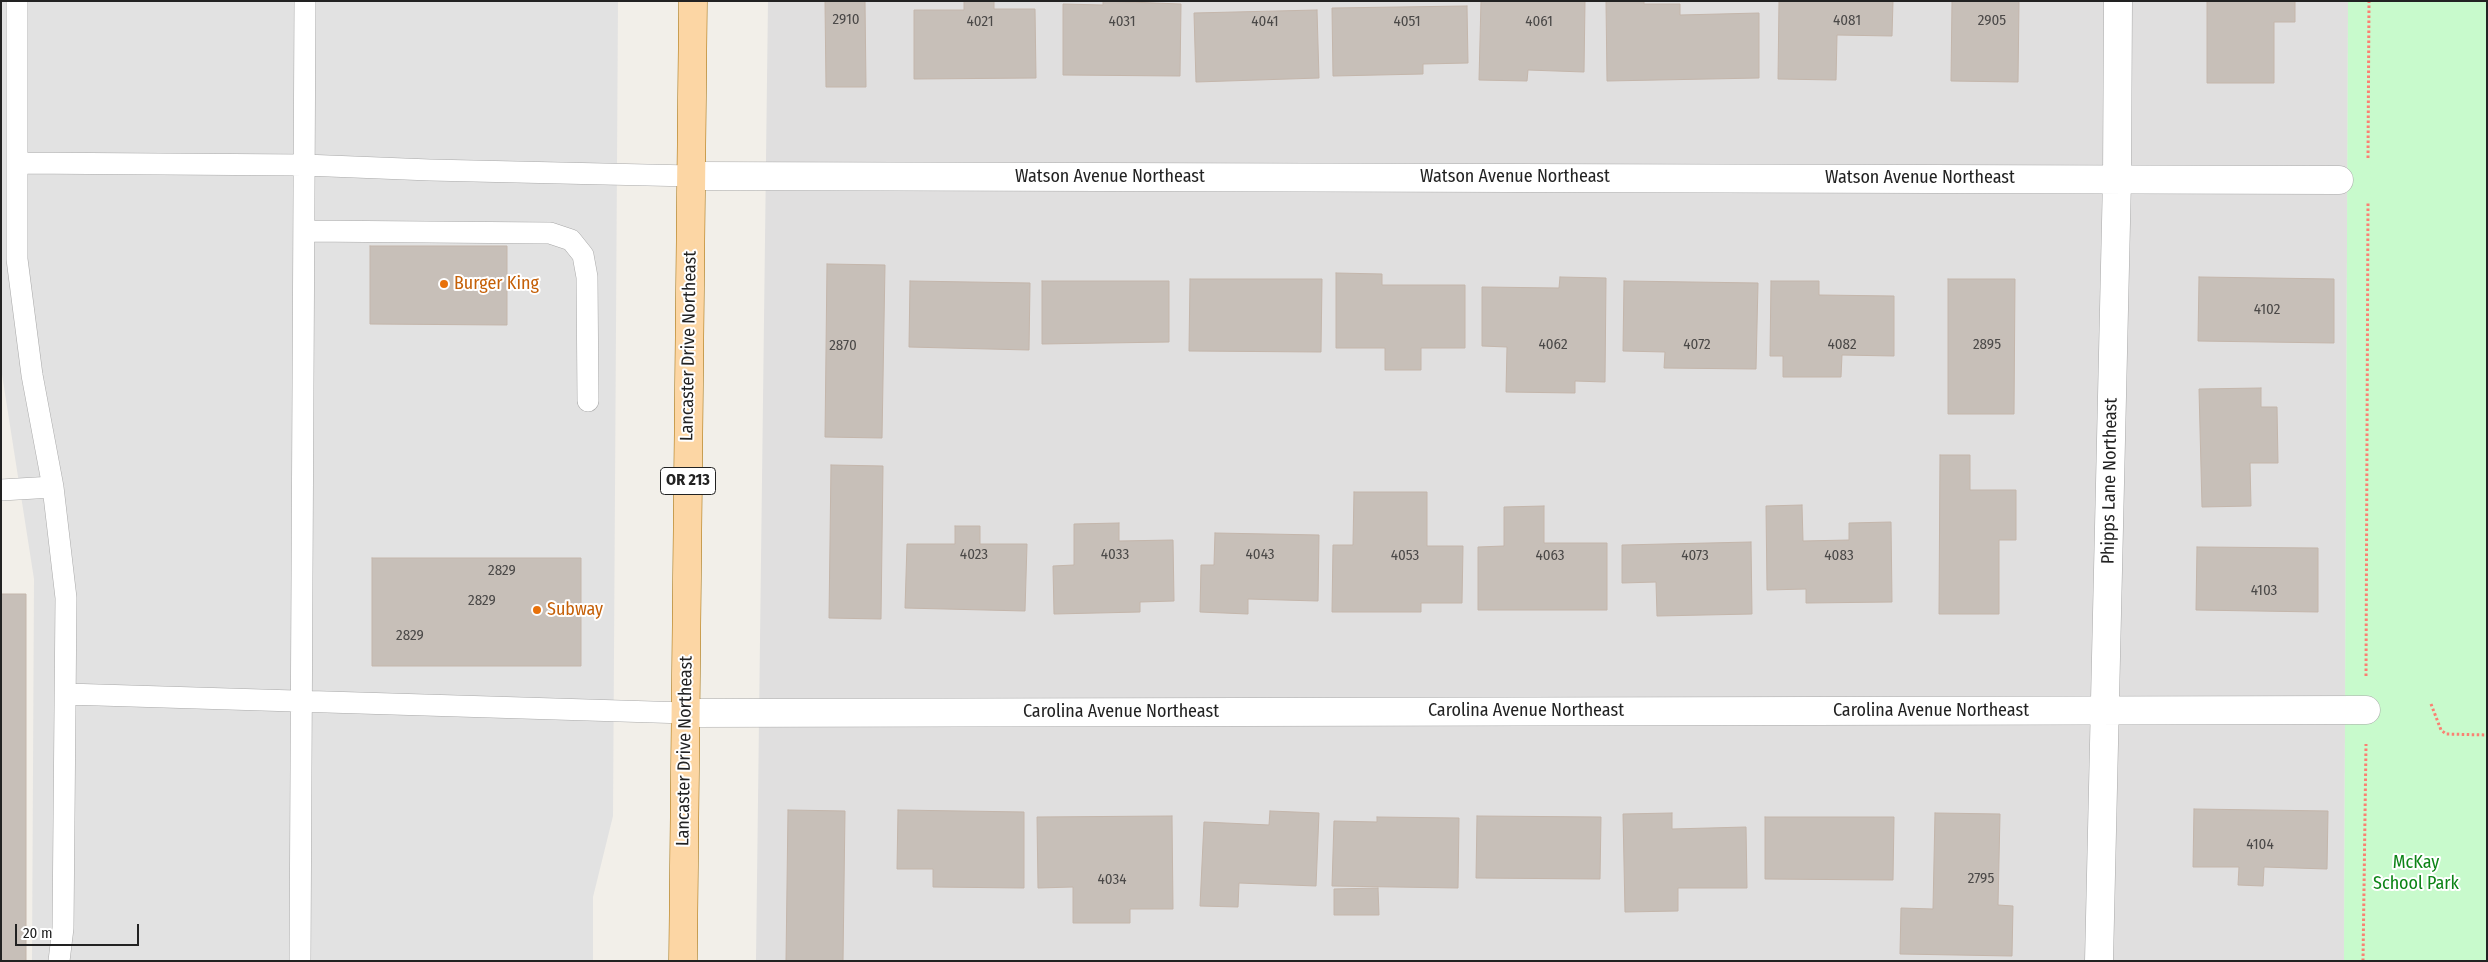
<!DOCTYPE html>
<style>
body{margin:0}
#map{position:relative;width:2488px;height:962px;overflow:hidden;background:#f2efe9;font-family:"Fira Sans Condensed",sans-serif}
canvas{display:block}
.frame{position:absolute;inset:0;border:2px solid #222;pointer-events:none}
.scale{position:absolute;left:15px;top:924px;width:124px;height:22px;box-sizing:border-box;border:2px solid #222;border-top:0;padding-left:6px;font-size:15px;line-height:18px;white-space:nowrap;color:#222;-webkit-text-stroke:4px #fff;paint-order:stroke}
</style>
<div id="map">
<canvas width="2488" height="962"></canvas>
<div class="frame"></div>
<div class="scale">20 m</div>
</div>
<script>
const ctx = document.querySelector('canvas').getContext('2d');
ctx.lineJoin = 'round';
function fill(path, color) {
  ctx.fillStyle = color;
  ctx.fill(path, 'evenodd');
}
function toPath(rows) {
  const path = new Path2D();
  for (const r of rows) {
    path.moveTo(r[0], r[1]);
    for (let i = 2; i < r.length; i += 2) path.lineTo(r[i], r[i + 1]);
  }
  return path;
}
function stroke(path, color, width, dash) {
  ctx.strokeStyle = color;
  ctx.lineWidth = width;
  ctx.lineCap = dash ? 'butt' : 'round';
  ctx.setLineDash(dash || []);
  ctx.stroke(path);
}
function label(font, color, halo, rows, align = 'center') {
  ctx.font = font + ' "Fira Sans Condensed",sans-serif';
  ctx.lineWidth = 4;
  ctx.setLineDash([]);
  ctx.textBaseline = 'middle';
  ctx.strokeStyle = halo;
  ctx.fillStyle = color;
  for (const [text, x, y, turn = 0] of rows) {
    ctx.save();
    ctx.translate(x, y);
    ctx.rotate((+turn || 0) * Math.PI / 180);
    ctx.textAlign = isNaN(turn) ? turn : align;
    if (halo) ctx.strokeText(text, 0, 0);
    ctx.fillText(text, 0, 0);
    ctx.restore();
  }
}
const residential = toPath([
 [768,1,2348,1,2344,961,756,961]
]);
const park = toPath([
 [2348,1,2487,1,2487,961,2344,961]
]);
const parking = toPath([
 [1,1,618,1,613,816,593,897,593,961,32,961,34,579,1,368]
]);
const building = toPath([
 [825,1,865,1,866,87,826,87,825,1],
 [964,1,994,1,994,9,1035,9,1036,78,914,79,914,10,964,10,964,1],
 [1103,1,1181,4,1180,76,1063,75,1063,4,1103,5,1103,1],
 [1481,1,1585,1,1584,72,1528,70,1527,81,1479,80,1481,1],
 [1606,1,1644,1,1644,4,1680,4,1680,15,1759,13,1759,78,1607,81,1606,1],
 [1779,1,1893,1,1892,36,1837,35,1836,80,1778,79,1779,1],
 [1952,1,2019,1,2018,82,1951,81,1952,1],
 [2207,1,2295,1,2295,22,2274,22,2274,83,2207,83,2207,1],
 [1467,6,1468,63,1423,64,1423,74,1333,76,1332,8,1467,6],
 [1317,10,1319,78,1196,82,1194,13,1317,10],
 [370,246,507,246,507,325,370,324,370,246],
 [827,264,885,265,882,438,825,437,827,264],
 [1336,273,1382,274,1382,285,1465,285,1465,348,1421,348,1421,370,1385,370,1385,348,1336,348,1336,273],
 [1560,277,1606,278,1605,382,1575,381,1575,393,1506,392,1507,347,1482,346,1482,287,1559,288,1560,277],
 [2199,277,2334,279,2334,343,2198,341,2199,277],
 [1190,279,1322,279,1321,352,1189,351,1190,279],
 [1948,279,2015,279,2014,414,1948,414,1948,279],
 [910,281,1030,283,1029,350,909,347,910,281],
 [1042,281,1169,281,1169,342,1042,344,1042,281],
 [1624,281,1758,283,1756,369,1664,368,1665,352,1623,351,1624,281],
 [1771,281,1819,281,1819,295,1894,296,1894,356,1842,355,1841,377,1783,377,1783,356,1770,356,1771,281],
 [2261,388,2261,407,2277,407,2278,463,2250,463,2251,506,2202,507,2199,389,2261,388],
 [1940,455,1970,455,1970,490,2016,490,2016,540,1999,540,1999,614,1939,614,1940,455],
 [831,465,883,466,881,619,829,618,831,465],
 [1354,492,1427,492,1427,546,1463,546,1462,603,1421,603,1421,612,1332,612,1333,545,1353,545,1354,492],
 [1802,505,1803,541,1849,540,1849,523,1891,522,1892,602,1806,603,1806,589,1767,590,1766,506,1802,505],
 [1544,506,1544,543,1607,543,1607,610,1478,610,1478,547,1504,546,1504,507,1544,506],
 [1119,523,1119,541,1173,540,1174,601,1140,602,1140,612,1054,614,1053,566,1074,565,1074,524,1119,523],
 [955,526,980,526,980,544,1027,544,1025,611,905,608,907,544,955,544,955,526],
 [1215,533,1319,535,1318,601,1248,599,1248,614,1200,612,1201,565,1214,565,1215,533],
 [1751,542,1752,614,1657,616,1656,582,1622,583,1622,545,1751,542],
 [2197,547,2318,548,2318,612,2196,610,2197,547],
 [372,558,581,558,581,666,372,666,372,558],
 [1,594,26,594,26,961,1,961,1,594],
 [2194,809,2328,811,2327,869,2264,867,2263,886,2238,885,2239,867,2193,867,2194,809],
 [788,810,845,811,843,961,786,961,788,810],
 [898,810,1024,812,1024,888,933,887,933,869,897,869,898,810],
 [1270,811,1319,813,1316,886,1239,883,1238,907,1200,906,1204,822,1269,825,1270,811],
 [1672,813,1672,829,1746,827,1747,888,1678,888,1678,911,1625,912,1623,814,1672,813],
 [1935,813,2000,814,1998,905,2013,906,2012,956,1900,954,1901,908,1933,909,1935,813],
 [1172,816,1173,909,1130,909,1130,923,1073,923,1073,887,1038,888,1037,817,1172,816],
 [1477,816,1601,817,1600,879,1476,878,1477,816],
 [1377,817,1459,818,1458,888,1332,886,1334,821,1377,822,1377,817],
 [1765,817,1894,817,1893,880,1765,879,1765,817],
 [1378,888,1379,915,1334,915,1334,889,1378,888]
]);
const path = toPath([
 [2368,158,2369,1],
 [2366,676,2368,202],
 [2431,704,2441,730,2446,734,2487,735],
 [2363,961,2366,744]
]);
const service = toPath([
 [17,1,17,259,32,375,53,487,66,598,63,928,59,961],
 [18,163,304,165,430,170,691,176],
 [304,231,550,233,571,240,583,255,587,277,588,401],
 [1,490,53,487],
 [66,694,686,713],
 [300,961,305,1]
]);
const minor = toPath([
 [691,176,2339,180],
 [686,713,2366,710],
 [2099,961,2117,179,2118,1]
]);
const primary = toPath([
 [683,961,693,1]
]);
const markers = [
 [444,284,5,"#e8710a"],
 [537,610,5,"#e8710a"]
];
const numberNames = [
 ["2910",846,20],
 ["4081",1847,21],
 ["2905",1992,21],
 ["4021",980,22],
 ["4031",1122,22],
 ["4041",1265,22],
 ["4051",1407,22],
 ["4061",1539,22],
 ["4102",2267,310],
 ["4062",1553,345],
 ["4072",1697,345],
 ["4082",1842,345],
 ["2895",1987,345],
 ["2870",843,346],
 ["4023",974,555],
 ["4033",1115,555],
 ["4043",1260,555],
 ["4053",1405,556],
 ["4063",1550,556],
 ["4073",1695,556],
 ["4083",1839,556],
 ["2829",502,571],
 ["4103",2264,591],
 ["2829",482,601],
 ["2829",410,636],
 ["4104",2260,845],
 ["2795",1981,879],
 ["4034",1112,880]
];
const shields = [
 [688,481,55]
];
const shieldNames = [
 ["OR 213",688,481]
];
const streetNames = [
 ["Watson Avenue Northeast",1110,177],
 ["Watson Avenue Northeast",1515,177],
 ["Watson Avenue Northeast",1920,178],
 ["Lancaster Drive Northeast",689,346,-89],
 ["Phipps Lane Northeast",2110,481,-89],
 ["Carolina Avenue Northeast",1526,711],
 ["Carolina Avenue Northeast",1931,711],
 ["Carolina Avenue Northeast",1121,712],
 ["Lancaster Drive Northeast",685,751,-89]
];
const foodNames = [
 ["Burger King",454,284],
 ["Subway",547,610]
];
const parkNames = [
 ["McKay",2416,863],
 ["School Park",2416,884]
];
fill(residential, '#e0dfdf');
fill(park, '#c8facc');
fill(parking, '#e2e2e2');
fill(building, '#c7bfb8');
stroke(building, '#c4b6ab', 1);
stroke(service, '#a9a9a9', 22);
stroke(minor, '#a9a9a9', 29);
stroke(primary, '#a06b00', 29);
stroke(path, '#fa8072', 3, [2.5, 2.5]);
stroke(service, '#fff', 21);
stroke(minor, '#fff', 28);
stroke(primary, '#fcd6a4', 28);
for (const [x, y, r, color] of markers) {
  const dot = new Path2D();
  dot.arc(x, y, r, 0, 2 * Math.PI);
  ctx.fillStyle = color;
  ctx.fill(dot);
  stroke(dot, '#fff', 2);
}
label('15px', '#4b4948', null, numberNames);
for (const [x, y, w] of shields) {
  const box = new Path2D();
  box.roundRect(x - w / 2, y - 13.5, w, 27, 4);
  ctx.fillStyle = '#fff';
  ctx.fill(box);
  stroke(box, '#222', 1);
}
label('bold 16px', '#222', null, shieldNames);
label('18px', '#222', '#fff', streetNames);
label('18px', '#c56008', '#fff', foodNames, 'left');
label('18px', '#0c8416', '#fff', parkNames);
</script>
